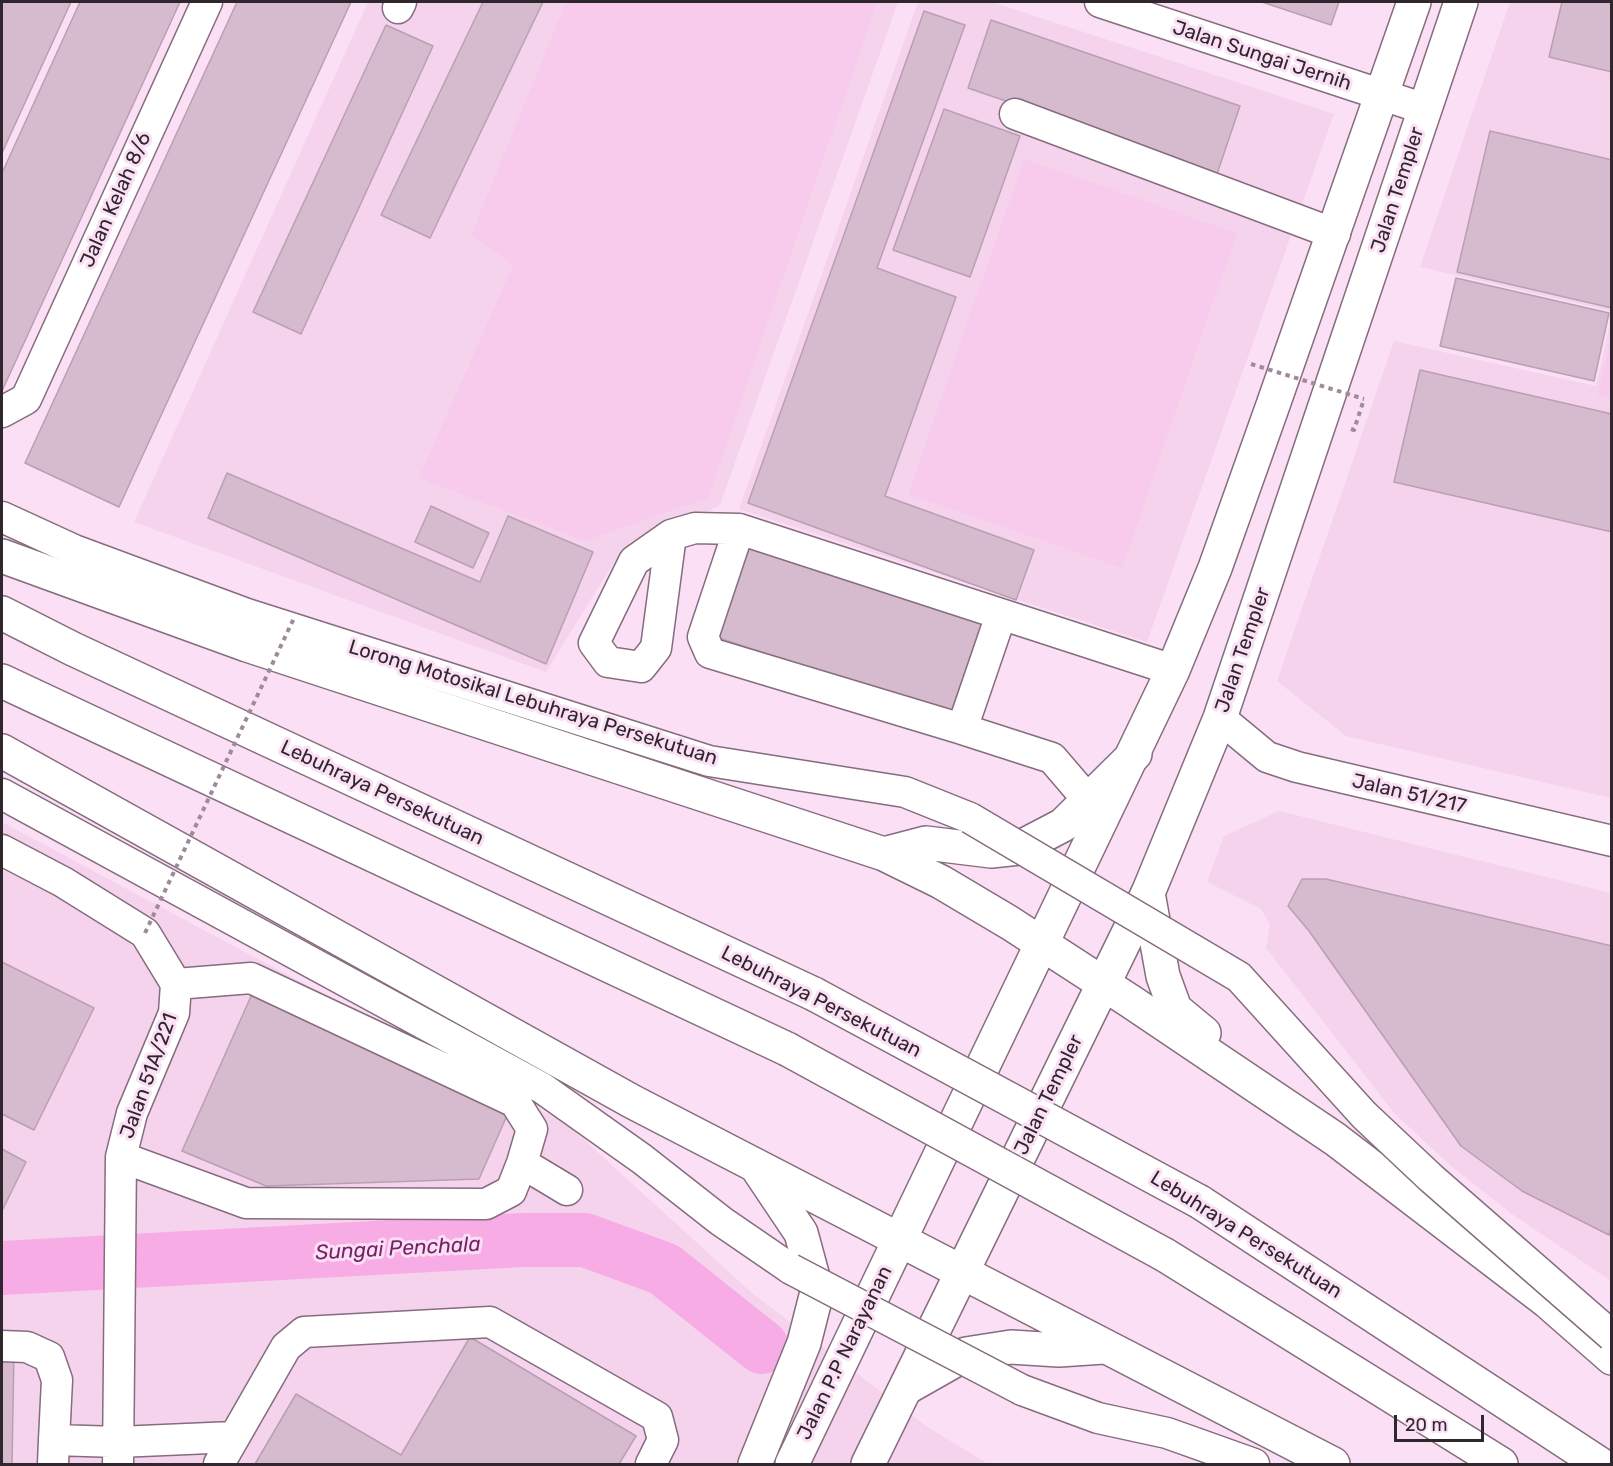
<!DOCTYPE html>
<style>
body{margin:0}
#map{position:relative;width:1613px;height:1466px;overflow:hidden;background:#fbdff4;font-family:Rubik,sans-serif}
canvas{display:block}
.frame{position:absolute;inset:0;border:3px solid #30262e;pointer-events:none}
.scale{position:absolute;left:1394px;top:1415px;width:90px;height:27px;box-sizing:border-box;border:3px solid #30262e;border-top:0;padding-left:8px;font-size:18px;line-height:21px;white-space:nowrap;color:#30262e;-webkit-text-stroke:4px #fbdff4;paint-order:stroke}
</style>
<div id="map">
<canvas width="1613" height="1466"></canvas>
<div class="frame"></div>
<div class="scale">20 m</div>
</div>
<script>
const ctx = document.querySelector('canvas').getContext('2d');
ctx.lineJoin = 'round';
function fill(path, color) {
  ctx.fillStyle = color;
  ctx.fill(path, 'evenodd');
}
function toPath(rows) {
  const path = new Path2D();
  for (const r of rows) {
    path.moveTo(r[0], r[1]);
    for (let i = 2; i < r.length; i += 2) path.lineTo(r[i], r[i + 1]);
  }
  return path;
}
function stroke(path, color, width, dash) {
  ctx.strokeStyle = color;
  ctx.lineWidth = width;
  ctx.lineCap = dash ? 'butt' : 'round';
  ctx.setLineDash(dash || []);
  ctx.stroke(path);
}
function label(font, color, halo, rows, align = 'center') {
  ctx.font = font + ' Rubik,sans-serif';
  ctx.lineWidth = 6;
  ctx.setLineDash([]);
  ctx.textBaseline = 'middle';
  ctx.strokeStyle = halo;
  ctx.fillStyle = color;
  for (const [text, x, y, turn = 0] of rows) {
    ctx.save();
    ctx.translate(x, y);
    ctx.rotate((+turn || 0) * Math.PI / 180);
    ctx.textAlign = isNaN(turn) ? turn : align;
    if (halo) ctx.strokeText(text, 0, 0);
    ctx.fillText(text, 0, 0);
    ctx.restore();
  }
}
const built = toPath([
 [368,2,898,2,720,505,614,562,546,672,134,522],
 [918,2,992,2,1334,114,1147,642,739,509],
 [1510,2,1611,2,1611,311,1420,267],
 [1611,320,1611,798,1346,736,1277,681,1394,341,1596,386],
 [1279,811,1611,893,1611,1281,1512,1214,1451,1166,1395,1114,1266,948,1270,924,1261,909,1207,882,1224,836],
 [2,822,568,1125,752,1293,926,1426,988,1464,2,1464]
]);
const green = toPath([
 [566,2,877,2,708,498,584,541,419,478,513,265,471,235],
 [1024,159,1237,233,1122,568,908,494],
 [1611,337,1611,398,1598,395]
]);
const river = toPath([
 [2,1268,523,1240,585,1240,664,1269,762,1347]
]);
const building = toPath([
 [2,2,71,2,2,153,2,2],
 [80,2,180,2,2,391,2,173,80,2],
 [237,2,351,2,119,507,25,463,237,2],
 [483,2,543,2,430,238,381,215,483,2],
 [1262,2,1339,2,1331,25,1262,2],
 [1562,2,1612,2,1612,72,1549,57,1562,2],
 [924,11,965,25,877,268,956,297,885,496,1034,550,1016,600,748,503,924,11],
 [991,20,1240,106,1217,174,968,88,991,20],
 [386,25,433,46,301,334,253,312,386,25],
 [944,109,1020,136,970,277,893,250,944,109],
 [1490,131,1612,160,1612,308,1457,272,1490,131],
 [1456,278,1609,313,1594,381,1440,346,1456,278],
 [1420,370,1612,414,1612,532,1394,482,1420,370],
 [227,473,480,582,508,516,593,552,546,664,208,518,227,473],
 [431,506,489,533,473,568,415,542,431,506],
 [747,547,982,624,950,715,719,638,747,547],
 [1302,879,1326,879,1612,946,1612,1224,1609,1235,1522,1191,1461,1146,1309,931,1288,906,1302,879],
 [2,962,94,1008,34,1130,2,1114,2,962],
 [252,994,509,1111,479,1179,266,1186,182,1151,252,994],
 [2,1149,26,1162,2,1211,2,1149],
 [470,1337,636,1436,619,1464,255,1464,296,1394,401,1455,470,1337],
 [2,1350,14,1350,12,1464,2,1464,2,1350]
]);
const path = toPath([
 [1351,429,1354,430,1364,399]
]);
const minor = toPath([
 [1100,2,1425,109],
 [398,8,401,2],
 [1015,114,1335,234],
 [2,412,26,399,207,2],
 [2,517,74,550,247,614,709,761,905,792,970,818],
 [671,535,656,648,641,667,608,662,594,643,634,561,671,535,695,528,739,529],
 [1001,615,962,729,710,653,703,637,739,529,1173,670],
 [1220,718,1267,757,1297,767,1612,841],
 [962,729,1052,758,1088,800],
 [2,794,542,1088,642,1159,721,1221,791,1269],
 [2,850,63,882,145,933,176,984,174,1013,132,1113,121,1157,118,1464],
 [121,1157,246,1203,486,1204,511,1191,522,1163,532,1129,515,1102,251,978,176,984],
 [522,1163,567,1190],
 [2,1346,27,1347,49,1357,57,1380,54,1440],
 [1022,1390,1098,1418,1167,1433,1254,1464],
 [53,1464,54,1440,118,1442,233,1437],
 [219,1464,286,1347,304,1332,490,1322,657,1417,663,1440,651,1464]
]);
const major = toPath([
 [792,1464,1173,670,1215,568,1273,405,1414,2],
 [868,1464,1148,893,1220,718,1461,2]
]);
const highway = toPath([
 [2,556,247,645,884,854,941,882,1010,923,1130,1001,1335,1139,1548,1302,1612,1358],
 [2,613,73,649,814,994],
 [2,681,787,1049],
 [2,751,633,1102,1333,1464],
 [884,854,926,843,991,851,1019,848,1063,825,1135,754],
 [1148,893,1163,976,1175,1009,1204,1033],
 [1200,1202,1600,1464],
 [1165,1255,1501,1464],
 [906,1388,966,1354,1011,1347,1059,1350,1104,1347],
 [755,1464,804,1343,817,1292,801,1233,758,1169]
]);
const pathBridge = toPath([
 [1251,364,1364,399],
 [145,933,295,616]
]);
const minorBridge = toPath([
 [970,818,1239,977,1364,1115,1431,1178,1612,1336],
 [791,1269,1022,1390]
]);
const highwayBridge = toPath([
 [814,994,1200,1202],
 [787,1049,1165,1255]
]);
const streetNames = [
 ["Jalan Sungai Jernih",1262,56,18],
 ["Jalan Templer",1398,190,-72],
 ["Jalan Kelah 8/6",116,200,-66],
 ["Jalan Templer",1243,650,-71],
 ["Lorong Motosikal Lebuhraya Persekutuan",533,703,17],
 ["Lebuhraya Persekutuan",382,793,25],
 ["Jalan 51/217",1409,794,13],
 ["Lebuhraya Persekutuan",821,1002,27],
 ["Jalan 51A/221",149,1076,-70],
 ["Jalan Templer",1049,1095,-64],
 ["Lebuhraya Persekutuan",1246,1235,32],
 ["Jalan P.P Narayanan",845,1353,-64]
];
const waterNames = [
 ["Sungai Penchala",398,1249,-3]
];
fill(built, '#f6d3ed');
fill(green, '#f8cbed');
stroke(river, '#f7ace5', 54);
fill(building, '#d6bbcf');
stroke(building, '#ba9fb3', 1.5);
stroke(minor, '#856c7e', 33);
stroke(major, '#856c7e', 36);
stroke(highway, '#856c7e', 36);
stroke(path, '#9e8a99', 4, [4.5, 4.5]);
stroke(minor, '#fff', 30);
stroke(major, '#fff', 33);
stroke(highway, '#fff', 33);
stroke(minorBridge, '#856c7e', 33, []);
stroke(highwayBridge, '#856c7e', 36, []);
stroke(pathBridge, '#9e8a99', 4, [4.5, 4.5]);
stroke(minorBridge, '#fff', 30);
stroke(highwayBridge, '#fff', 33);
label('20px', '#30262e', '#fbdff4', streetNames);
label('italic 21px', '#762168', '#fbdff4', waterNames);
</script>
